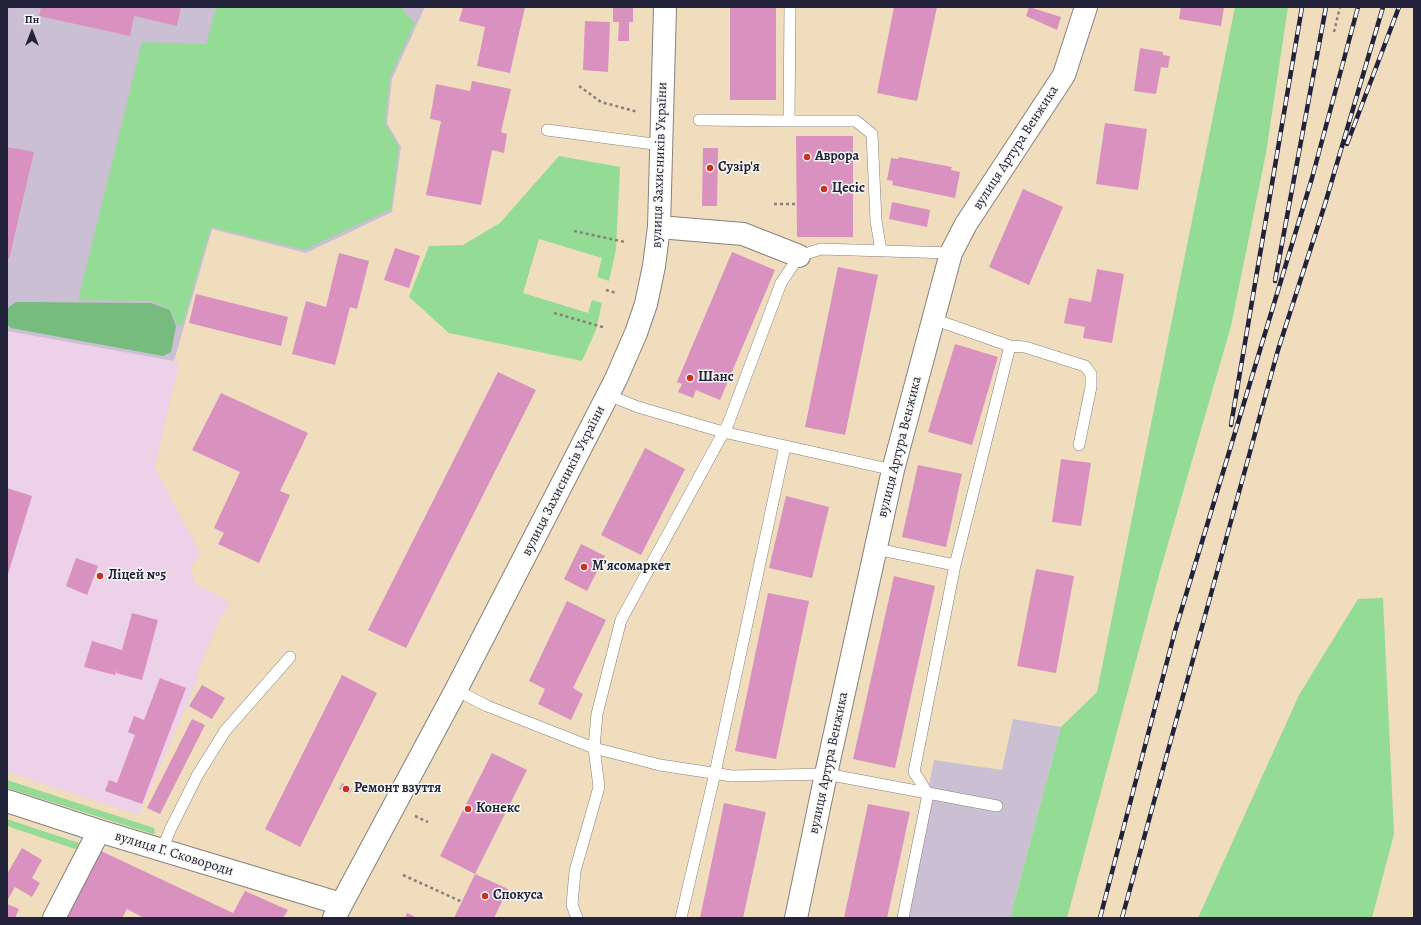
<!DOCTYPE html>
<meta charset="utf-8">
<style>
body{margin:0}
#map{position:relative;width:1421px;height:925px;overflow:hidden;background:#f0ddbd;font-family:Alegreya,serif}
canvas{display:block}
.frame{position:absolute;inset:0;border:8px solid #22223b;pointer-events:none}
.north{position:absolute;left:12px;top:12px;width:40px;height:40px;-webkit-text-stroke:3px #f6f6f2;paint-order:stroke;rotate:0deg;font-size:11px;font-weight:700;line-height:16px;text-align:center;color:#22223b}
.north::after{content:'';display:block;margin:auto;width:14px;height:18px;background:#22223b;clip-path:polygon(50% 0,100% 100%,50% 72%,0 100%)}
</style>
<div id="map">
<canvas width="1421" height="925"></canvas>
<div class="frame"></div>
<div class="north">Пн</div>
</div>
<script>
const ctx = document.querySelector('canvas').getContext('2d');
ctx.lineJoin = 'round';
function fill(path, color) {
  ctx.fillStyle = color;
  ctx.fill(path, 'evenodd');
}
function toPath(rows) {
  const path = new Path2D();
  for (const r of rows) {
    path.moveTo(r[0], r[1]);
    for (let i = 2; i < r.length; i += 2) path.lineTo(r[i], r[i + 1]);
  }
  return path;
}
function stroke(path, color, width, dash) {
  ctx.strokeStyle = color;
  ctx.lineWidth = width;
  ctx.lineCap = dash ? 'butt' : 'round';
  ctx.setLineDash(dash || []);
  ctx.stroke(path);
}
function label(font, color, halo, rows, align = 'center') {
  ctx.font = font + ' Alegreya,serif';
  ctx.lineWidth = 3;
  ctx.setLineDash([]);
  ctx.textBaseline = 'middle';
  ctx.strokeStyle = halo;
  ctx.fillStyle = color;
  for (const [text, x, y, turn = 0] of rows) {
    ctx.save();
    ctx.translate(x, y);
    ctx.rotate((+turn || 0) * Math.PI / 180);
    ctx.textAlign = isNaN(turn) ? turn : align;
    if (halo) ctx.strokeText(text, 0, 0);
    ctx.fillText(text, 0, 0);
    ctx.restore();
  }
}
const built = toPath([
 [7,331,179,362,155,468,200,553,191,568,195,584,230,602,216,627,198,671,196,683,139,815,7,772]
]);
const industrial = toPath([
 [7,7,425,7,392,79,387,123,401,147,392,212,306,253,212,229,174,361,7,331],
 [1013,719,1061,727,1010,918,903,918,934,760,1002,770]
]);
const green = toPath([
 [216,7,402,7,405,13,415,23,390,77,385,123,399,147,391,209,304,250,211,227,182,326,177,325,171,309,151,301,78,300,142,42,206,44],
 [1235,7,1288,7,1266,153,1231,326,1159,575,1067,918,1010,918,1061,727,1097,692],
 [559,156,620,167,616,249,609,281,597,277,602,258,539,239,523,293,588,313,592,300,602,303,596,330,582,361,449,333,409,297,429,246,463,245,500,223],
 [1383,598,1394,834,1372,918,1198,918,1299,695,1358,599],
 [7,780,154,828,155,833,153,834,7,788],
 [7,819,79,843,84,845,81,851,7,826]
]);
const forest = toPath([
 [16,302,151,303,170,310,176,326,171,352,163,356,11,328,7,324,7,310,9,307]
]);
const building = toPath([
 [41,7,181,7,177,26,134,16,130,36,39,16],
 [463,7,525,7,510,73,477,66,485,27,459,21],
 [613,7,633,7,633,22,629,22,629,41,618,41,619,22,613,22],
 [730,7,776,7,776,100,730,100],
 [894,7,937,7,917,101,877,93],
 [1029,7,1061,17,1057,30,1026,16],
 [1181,7,1224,7,1221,26,1179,19],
 [585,21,610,22,608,72,583,70],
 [1140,48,1163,52,1163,55,1170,56,1168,68,1161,67,1156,94,1134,91],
 [472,81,511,89,501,132,507,134,504,153,492,150,481,205,426,195,441,121,430,119,436,84,470,91],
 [1105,123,1147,129,1138,190,1096,184],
 [796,136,853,136,853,237,797,237],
 [7,147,34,152,9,259,7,258],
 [703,148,718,148,717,206,702,206],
 [899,157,952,167,951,170,960,172,955,198,892,185,893,181,887,180,891,158,898,159],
 [1023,189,1063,207,1029,285,989,267],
 [892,202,930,210,927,227,889,219],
 [395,248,420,256,409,288,384,280],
 [732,252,775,270,720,400,696,390,693,398,678,392,682,384,677,382],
 [339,253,369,261,357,309,350,307,335,365,292,354,306,301,326,307],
 [838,267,878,275,845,435,805,427],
 [1097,269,1124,274,1112,343,1083,338,1085,327,1064,323,1069,298,1091,302],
 [196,294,288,317,281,346,189,323],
 [955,344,998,357,972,445,928,432],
 [498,372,536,390,406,648,368,630],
 [221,393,308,433,280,491,290,495,259,563,218,544,224,533,214,528,240,472,192,450],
 [645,448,685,469,641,555,601,535],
 [1061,459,1091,463,1081,526,1052,522],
 [918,465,962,474,946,547,902,537],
 [7,488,32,496,7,577],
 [786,496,829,507,812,578,769,568],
 [581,544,605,556,587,591,564,579],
 [76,558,98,566,87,595,66,586],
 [1036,569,1074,576,1056,673,1017,666],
 [894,576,935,586,895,768,853,759],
 [768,593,809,601,776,759,735,751],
 [567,601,606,620,573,688,583,694,571,720,538,704,545,689,529,681],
 [132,613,158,620,142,680,116,673,117,666,115,675,84,667,92,641,122,650],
 [342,675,377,693,300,847,265,829],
 [160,678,186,688,142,804,105,791,109,780,117,783,135,735,128,732,134,716,144,720],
 [202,685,225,698,212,719,189,706],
 [192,719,205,725,160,814,147,808],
 [492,753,527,770,475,874,440,856],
 [342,783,352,789,349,794,339,789],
 [724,803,766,812,743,918,700,918],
 [868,804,910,812,887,918,844,918],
 [22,848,42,860,32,878,40,883,32,897,15,887,7,901,7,874],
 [101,851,233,913,245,891,288,910,283,918,144,918,127,909,122,918,64,918],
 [475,874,508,889,494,918,454,918],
 [7,904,19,909,15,918,7,918],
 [407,913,418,918,405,918]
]);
const path = toPath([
 [1334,32,1340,7],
 [579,86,601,102,638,112],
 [774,204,796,204],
 [574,231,625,242],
 [606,290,616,293],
 [554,313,606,328],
 [415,816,428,822],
 [403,875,462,902]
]);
const lane = toPath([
 [699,120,789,121,790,7],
 [789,121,856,121,872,134,876,221,881,251],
 [547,130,661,145],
 [1010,346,1025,347,1085,366,1091,374,1091,387,1079,445],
 [608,395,638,407,723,432,893,470],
 [876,549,955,565],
 [456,690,487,706,594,748,660,765,732,776,826,774,997,806],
 [162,850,170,830,197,776,225,731,290,657],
 [577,918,572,905,575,871,599,787,594,748,597,714,621,620,728,424,781,283,799,256,821,249,951,253],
 [681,918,715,773,785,446],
 [903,918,928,794,914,772,955,565,1010,346,933,319]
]);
const street = toPath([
 [659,227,743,234,799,256],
 [7,801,99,831,341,904],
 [54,918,99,831],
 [796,918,826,774,893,470,951,253,966,224,1064,75,1086,7]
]);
const secondary = toPath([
 [334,918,456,690,616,379,636,333,646,304,654,266,659,227,665,7]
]);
const rail = toPath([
 [1347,144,1399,7],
 [1275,281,1326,7],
 [1231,425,1302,7],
 [1100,918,1175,631,1312,178,1358,7],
 [1122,918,1278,350,1325,204,1383,7]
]);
const markers = [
 [807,157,4,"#c8321e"],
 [710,168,4,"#c8321e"],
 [824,189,4,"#c8321e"],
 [690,378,4,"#c8321e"],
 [584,567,4,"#c8321e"],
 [100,576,4,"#c8321e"],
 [346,789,4,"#c8321e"],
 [468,809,4,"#c8321e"],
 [485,896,4,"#c8321e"]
];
const streetNames = [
 ["вулиця Артура Венжика",1016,148,-57],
 ["вулиця Захисників України",660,165,-88],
 ["вулиця Артура Венжика",900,447,-76],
 ["вулиця Захисників України",564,481,-63],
 ["вулиця Артура Венжика",829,763,-78],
 ["вулиця Г. Сковороди",174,854,17]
];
const poiNames = [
 ["Аврора",815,157],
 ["Сузір'я",718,168],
 ["Цесіс",832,189],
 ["Шанс",698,378],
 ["Мʼясомаркет",592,567],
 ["Ліцей №5",108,576],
 ["Ремонт взуття",354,789],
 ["Конекс",476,809],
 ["Спокуса",493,896]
];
fill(built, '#ecd1e9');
fill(industrial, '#cbbfd4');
fill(green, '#94db95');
fill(forest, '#77bb7e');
fill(building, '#d991c0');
stroke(lane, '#89807c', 12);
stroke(street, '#89807c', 24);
stroke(secondary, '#89807c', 24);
stroke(path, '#89807c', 2.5, [3, 3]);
stroke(lane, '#fff', 11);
stroke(street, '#fff', 22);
stroke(secondary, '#fff', 22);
stroke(rail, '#22223b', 4.5);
stroke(rail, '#f6f6f2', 3, [9]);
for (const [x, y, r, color] of markers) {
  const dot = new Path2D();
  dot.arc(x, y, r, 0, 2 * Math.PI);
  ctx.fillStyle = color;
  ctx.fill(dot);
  stroke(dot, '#f6f6f2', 1.5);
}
label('14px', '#22223b', '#f6f6f2', streetNames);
label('bold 14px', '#22223b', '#f6f6f2', poiNames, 'left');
</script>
